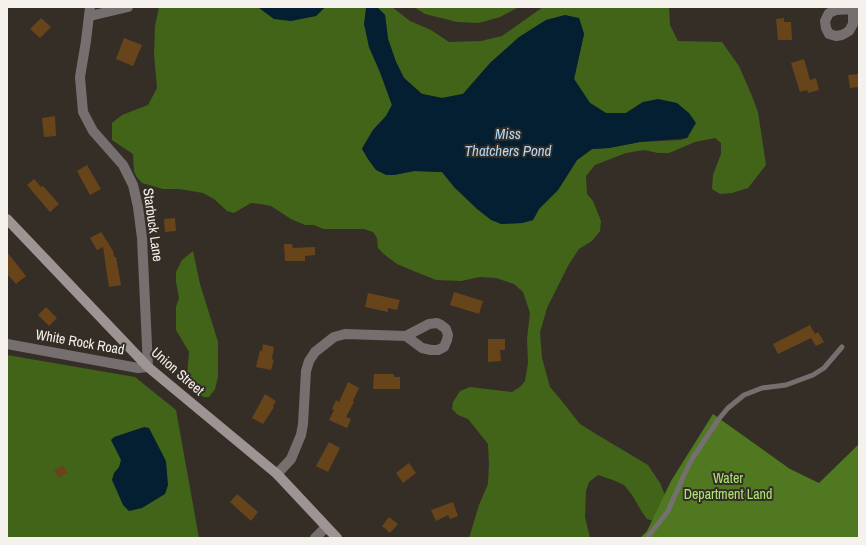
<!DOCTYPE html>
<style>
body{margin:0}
#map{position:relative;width:866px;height:545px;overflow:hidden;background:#342e27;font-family:"Archivo Narrow",sans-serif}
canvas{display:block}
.frame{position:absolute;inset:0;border:8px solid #f5f1ed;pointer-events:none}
</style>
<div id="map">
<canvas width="866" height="545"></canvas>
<div class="frame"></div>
</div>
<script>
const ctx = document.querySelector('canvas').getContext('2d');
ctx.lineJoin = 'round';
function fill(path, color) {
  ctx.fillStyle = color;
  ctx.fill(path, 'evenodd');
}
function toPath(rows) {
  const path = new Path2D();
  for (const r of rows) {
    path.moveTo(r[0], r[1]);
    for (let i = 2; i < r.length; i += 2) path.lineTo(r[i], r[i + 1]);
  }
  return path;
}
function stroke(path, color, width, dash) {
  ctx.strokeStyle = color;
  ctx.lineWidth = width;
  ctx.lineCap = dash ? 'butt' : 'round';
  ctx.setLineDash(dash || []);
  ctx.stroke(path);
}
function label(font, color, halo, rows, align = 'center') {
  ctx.font = font + ' "Archivo Narrow",sans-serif';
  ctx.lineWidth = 4;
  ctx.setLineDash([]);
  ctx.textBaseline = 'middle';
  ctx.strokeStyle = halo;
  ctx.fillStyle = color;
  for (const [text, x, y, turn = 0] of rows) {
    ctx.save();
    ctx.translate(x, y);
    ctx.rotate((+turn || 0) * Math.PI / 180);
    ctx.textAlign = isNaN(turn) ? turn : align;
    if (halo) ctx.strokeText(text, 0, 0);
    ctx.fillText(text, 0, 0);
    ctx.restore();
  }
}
const green = toPath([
 [159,7,258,7,274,19,316,16,325,7,370,7,366,8,369,47,380,72,392,105,386,116,373,130,362,148,368,159,376,170,394,175,414,171,442,172,455,188,501,224,522,223,533,220,539,209,558,190,577,160,592,149,609,148,640,142,681,140,689,137,643,102,626,113,606,113,590,103,574,79,584,34,579,18,491,62,463,94,442,98,422,94,404,78,396,62,388,39,385,15,377,7,392,7,410,21,431,30,449,42,481,41,502,36,543,7,669,7,670,25,678,41,722,42,739,66,752,96,758,112,766,165,748,188,732,193,720,194,712,189,713,175,721,154,721,143,715,138,695,142,669,153,658,153,644,150,626,153,595,165,586,176,587,194,593,201,601,221,600,231,592,241,579,249,569,264,547,308,540,332,542,358,550,387,561,400,580,424,596,434,648,465,660,483,665,495,654,521,647,519,642,512,632,495,624,485,613,480,598,475,589,482,586,491,585,517,590,538,469,538,479,505,488,484,489,464,488,444,468,419,458,415,452,409,453,402,460,391,470,387,512,392,520,387,525,381,528,363,527,339,530,313,523,292,514,284,496,278,480,277,461,281,436,280,416,272,397,264,385,255,378,248,377,238,373,232,364,229,323,229,314,225,305,225,291,219,271,206,261,204,251,203,234,213,227,211,214,199,203,193,179,189,163,189,142,183,136,176,134,171,133,154,112,140,112,123,122,115,148,105,157,88,154,54,155,26],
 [414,7,519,7,500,17,479,23,457,22,425,14],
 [193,251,200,284,218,342,218,377,215,389,209,397,204,397,197,394,188,384,187,377,189,352,176,330,176,307,179,298,176,282,176,272,182,260],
 [7,355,135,377,176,410,199,538,7,538]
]);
const forest = toPath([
 [713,414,790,469,819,483,859,444,859,538,640,538,647,531,671,481]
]);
const water = toPath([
 [258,7,325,7,316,16,291,21,274,19],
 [370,7,377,7,385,15,388,39,396,62,404,78,422,94,442,98,463,94,491,62,519,37,546,20,565,15,579,18,584,34,574,79,590,103,606,113,626,113,643,102,658,99,677,103,689,113,696,123,687,138,640,142,609,148,592,149,577,160,558,190,539,209,533,220,522,223,501,224,491,220,477,209,455,188,442,172,414,171,394,175,386,175,376,170,368,159,362,149,373,130,386,116,392,105,380,72,369,47,364,24,366,8],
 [144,427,149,428,166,461,168,485,165,494,142,508,129,511,123,505,112,480,114,473,119,467,121,460,111,440,114,437]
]);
const building = toPath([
 [41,18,51,27,40,38,30,29],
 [784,18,784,22,791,22,792,40,778,40,776,19],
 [124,38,142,45,133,66,116,59],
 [804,59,810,80,816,78,819,90,808,93,807,90,800,92,791,63],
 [859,74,859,87,850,88,848,75],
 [55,116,56,136,44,137,42,118],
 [87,165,101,189,90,195,77,171],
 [34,179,41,187,43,186,59,204,50,212,27,185],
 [175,218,176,231,165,232,164,219],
 [100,230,113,251,114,257,116,257,121,285,109,287,103,247,97,250,90,238,101,232],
 [284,244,292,244,293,248,315,247,315,255,305,256,305,261,285,261],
 [7,252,26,276,16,284,7,274],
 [454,292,483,301,479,314,450,305],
 [368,293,400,300,397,310,388,308,388,312,365,307],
 [46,307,57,318,49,326,38,315],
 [810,325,815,334,818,332,824,342,816,346,811,338,778,354,773,344],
 [488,339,505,339,505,350,500,350,501,361,488,362],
 [263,344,274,347,272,359,274,360,271,370,256,367,260,350,262,351],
 [374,374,394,374,394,377,400,377,400,389,373,389],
 [348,382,359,388,353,401,354,402,346,417,351,419,347,428,329,420,334,410,332,409,336,400,339,402],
 [265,394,276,401,273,406,274,407,263,424,252,418],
 [329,442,340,448,328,472,316,466],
 [409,463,416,473,403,483,396,473],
 [63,465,68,473,58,478,54,471],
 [237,494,258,512,251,521,230,502],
 [453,502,458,516,450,519,448,515,436,521,431,510],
 [389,517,398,524,390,533,382,526]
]);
const service = toPath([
 [647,538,668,511,684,475,692,459,718,420,728,408,744,395,762,388,786,385,813,375,824,368,842,347]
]);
const minor = toPath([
 [90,7,86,41,80,77,83,112,93,131,123,165,133,185,138,207,142,238,148,367],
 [853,9,853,24,849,31,842,35,836,36,829,34,826,28,825,21,829,13,836,10,853,9],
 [90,16,128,7],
 [277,474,291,459,301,435,303,424,306,371,309,361,315,352,334,337,345,334,406,336,429,324,437,323,441,325,446,329,448,335,447,340,444,347,438,350,431,350,422,348,406,336],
 [315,538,326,527]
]);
const tertiary = toPath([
 [7,344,138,368,148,367]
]);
const secondary = toPath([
 [7,219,148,367,277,474,337,538]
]);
const streetNames = [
 ["Starbuck Lane",152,225,82],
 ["White Rock Road",80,343,10],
 ["Union Street",177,372,41]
];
const parkNames = [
 ["Water",728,479],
 ["Department Land",728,495]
];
const waterNames = [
 ["Miss",508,135],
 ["Thatchers Pond",508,152]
];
fill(green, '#426419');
fill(forest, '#507820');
fill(water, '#041f32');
fill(building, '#68441b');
stroke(service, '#75706f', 5);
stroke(minor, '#75706f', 10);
stroke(tertiary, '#75706f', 10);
stroke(secondary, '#9d9493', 10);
label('14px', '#f5f1ed', '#342e27', streetNames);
label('14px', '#ade575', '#342e27', parkNames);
label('italic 15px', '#b0d8f8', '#342e27', waterNames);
</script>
